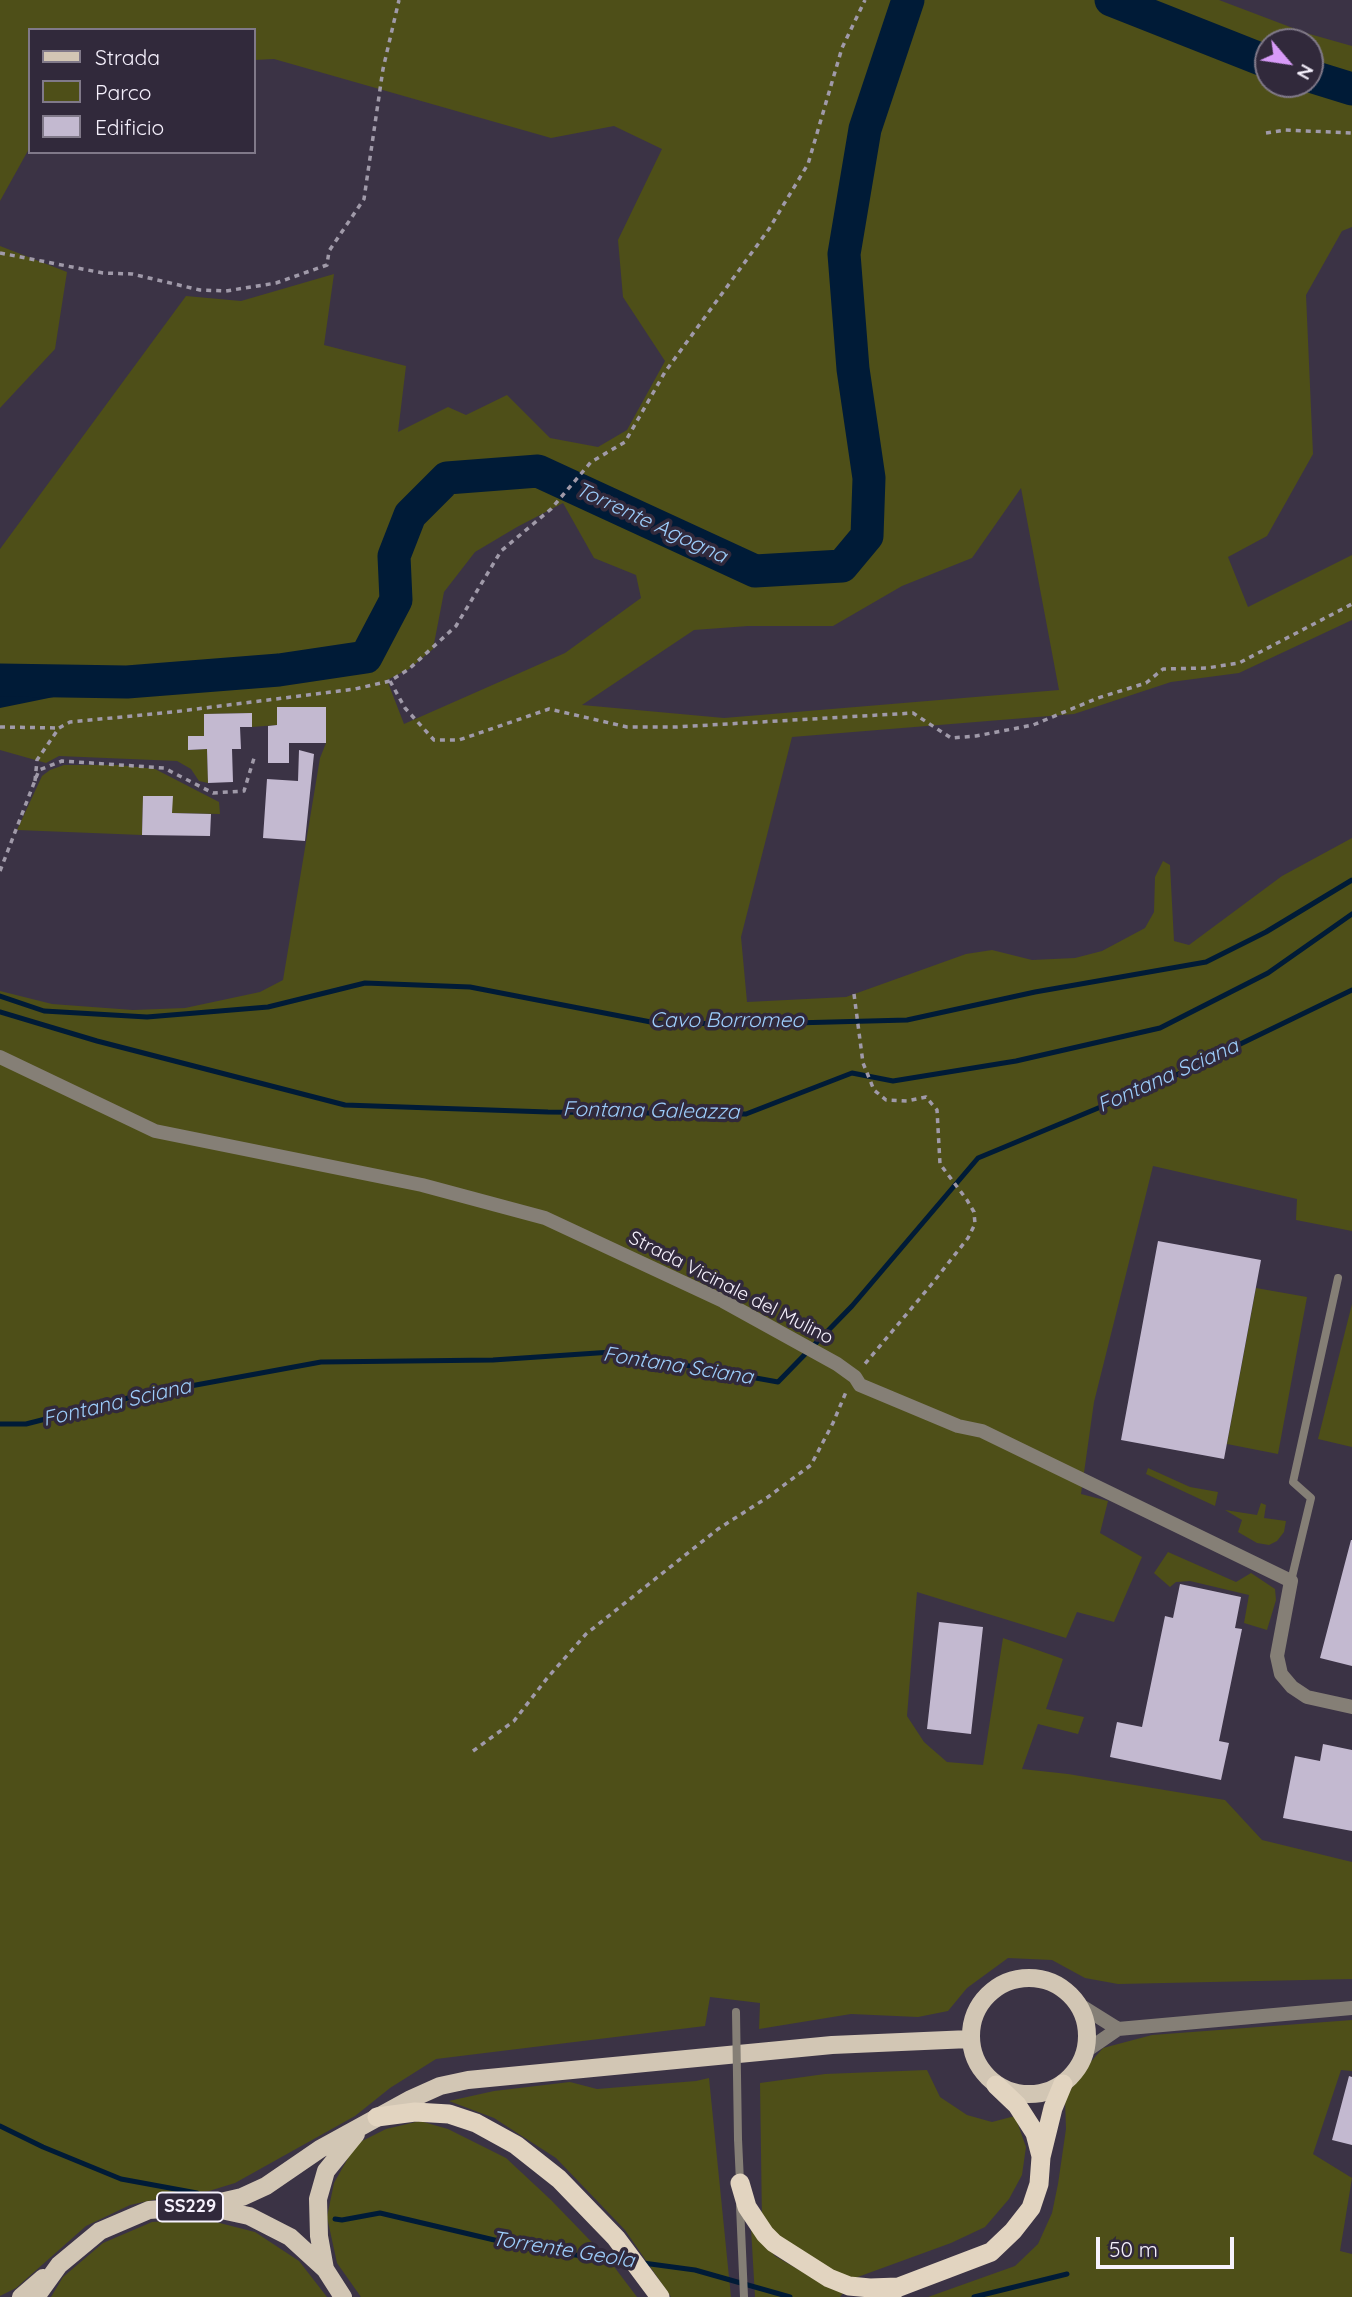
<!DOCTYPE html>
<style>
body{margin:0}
#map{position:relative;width:1352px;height:2297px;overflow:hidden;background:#3b3345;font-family:Quicksand,sans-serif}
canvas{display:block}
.legend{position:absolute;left:28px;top:28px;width:228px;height:126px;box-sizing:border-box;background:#31293b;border:2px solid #807989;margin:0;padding:9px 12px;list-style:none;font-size:21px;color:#f6f1fd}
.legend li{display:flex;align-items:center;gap:14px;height:35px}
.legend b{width:35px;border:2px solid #807989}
.north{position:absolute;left:1254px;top:28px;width:70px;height:70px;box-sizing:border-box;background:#31293b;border:2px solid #807989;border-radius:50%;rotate:119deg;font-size:19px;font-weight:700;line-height:28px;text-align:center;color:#f6f1fd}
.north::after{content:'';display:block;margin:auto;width:24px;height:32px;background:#d89bf8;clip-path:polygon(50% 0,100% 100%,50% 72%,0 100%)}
.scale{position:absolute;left:1096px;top:2237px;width:138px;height:32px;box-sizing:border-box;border:4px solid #f6f1fd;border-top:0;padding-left:9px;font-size:21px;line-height:24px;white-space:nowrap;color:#f6f1fd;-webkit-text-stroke:5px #31293b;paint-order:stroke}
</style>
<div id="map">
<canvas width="1352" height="2297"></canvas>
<ul class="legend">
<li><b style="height:9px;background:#d2c6b4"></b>Strada</li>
<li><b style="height:19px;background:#4e4f18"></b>Parco</li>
<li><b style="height:19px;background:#c3b9d0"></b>Edificio</li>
</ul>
<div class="north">N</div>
<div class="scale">50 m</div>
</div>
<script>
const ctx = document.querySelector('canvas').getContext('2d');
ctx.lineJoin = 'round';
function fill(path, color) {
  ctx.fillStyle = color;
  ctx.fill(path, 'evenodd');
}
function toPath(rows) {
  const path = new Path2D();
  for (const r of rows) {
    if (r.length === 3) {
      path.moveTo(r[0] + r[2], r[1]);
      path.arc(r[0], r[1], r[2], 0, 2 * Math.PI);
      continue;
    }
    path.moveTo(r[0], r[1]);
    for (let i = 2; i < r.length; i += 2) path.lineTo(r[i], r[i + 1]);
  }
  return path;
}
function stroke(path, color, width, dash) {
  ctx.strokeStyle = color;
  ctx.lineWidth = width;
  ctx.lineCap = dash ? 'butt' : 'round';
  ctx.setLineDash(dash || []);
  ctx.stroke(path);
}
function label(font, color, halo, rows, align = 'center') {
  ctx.font = font + ' Quicksand,sans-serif';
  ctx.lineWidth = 7;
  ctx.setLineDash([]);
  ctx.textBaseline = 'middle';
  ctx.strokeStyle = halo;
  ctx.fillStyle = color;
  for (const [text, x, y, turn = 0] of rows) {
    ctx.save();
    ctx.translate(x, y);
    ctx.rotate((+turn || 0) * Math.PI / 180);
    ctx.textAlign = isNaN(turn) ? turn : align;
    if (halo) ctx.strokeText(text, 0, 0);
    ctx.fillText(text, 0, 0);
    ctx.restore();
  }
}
const green = toPath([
 [0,0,1219,0,1306,33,1352,46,1352,227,1342,231,1306,295,1313,454,1267,536,1228,557,1248,607,1352,555,1352,620,1239,673,1171,682,1074,714,792,737,741,937,747,1002,846,997,966,954,992,950,1032,960,1075,958,1102,951,1145,928,1154,912,1155,877,1163,861,1170,865,1174,941,1189,945,1282,876,1352,838,1352,1231,1296,1220,1297,1199,1153,1166,1094,1402,1081,1494,1108,1501,1100,1533,1142,1557,1114,1622,1077,1612,1066,1638,917,1592,907,1716,924,1742,947,1762,983,1765,1003,1638,1063,1659,1046,1709,1084,1717,1078,1734,1038,1724,1022,1769,1068,1774,1225,1800,1262,1840,1352,1862,1352,1979,1118,1984,1085,1978,1052,1960,1008,1958,967,1988,948,2011,918,2017,851,2014,759,2029,760,2003,710,1997,705,2026,436,2059,390,2088,355,2116,235,2183,209,2191,184,2193,130,2205,86,2226,16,2288,0,2296,0,991,52,1004,133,1010,185,1008,260,992,283,980,320,758,326,743,326,707,277,707,277,725,252,727,251,713,204,714,204,736,188,736,189,750,207,749,208,783,199,781,191,769,177,761,59,756,46,763,0,750,0,549,186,296,241,301,334,274,324,345,406,366,398,432,448,407,466,415,507,395,550,438,598,447,627,430,665,361,623,297,618,240,662,149,614,126,551,138,274,59,254,60,254,30,30,30,30,147,0,201],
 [1268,42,1310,42,1310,84,1268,84],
 [1021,488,1059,690,724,718,582,705,694,630,748,626,833,626,902,586,972,558],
 [563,503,594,558,636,575,641,598,565,653,404,724,387,680,409,669,433,649,444,592,475,552,517,527],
 [0,246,67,272,55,349,0,408],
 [64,765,119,765,155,769,219,802,220,814,172,813,172,796,143,796,142,835,17,830,42,776,50,770],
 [1256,1288,1307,1297,1278,1454,1227,1444],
 [1352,1304,1352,1447,1318,1439],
 [1148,1468,1190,1487,1218,1492,1215,1506,1146,1474],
 [1261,1503,1266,1505,1264,1518,1286,1521,1284,1532,1277,1541,1269,1545,1257,1543,1238,1532,1242,1520,1225,1510,1257,1515],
 [1168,1552,1236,1582,1251,1573,1275,1589,1276,1600,1267,1630,1244,1623,1249,1595,1190,1581,1176,1582,1170,1587,1154,1573],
 [1352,2020,1352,2071,1341,2070,1313,2154,1352,2178,1340,2251,1352,2254,1352,2297,928,2297,1015,2266,1038,2244,1052,2213,1058,2184,1066,2129,1065,2099,1081,2073,1103,2048,1152,2035],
 [927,2070,940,2097,967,2115,992,2122,1015,2116,1026,2147,1022,2175,1009,2199,985,2227,951,2243,844,2282,809,2260,762,2222,760,2083,825,2074],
 [709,2078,731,2297,671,2297,625,2230,556,2158,494,2118,449,2101,494,2091,570,2082,597,2089,696,2081],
 [420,2121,448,2129,506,2158,551,2200,609,2260,637,2297,361,2297,337,2263,327,2217,334,2183,356,2144,386,2129],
 [204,2219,255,2232,299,2261,327,2297,51,2297,63,2277,103,2243,152,2222],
 [751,2228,775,2256,832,2289,845,2291,840,2297,755,2297]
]);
const water = toPath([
 [0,671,55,675,127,682,0,708]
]);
const stream = toPath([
 [0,996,44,1011,147,1017,268,1007,365,983,470,987,656,1023,756,1024,907,1020,1035,992,1206,962,1266,932,1352,880],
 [0,1012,97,1041,345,1105,548,1112,746,1114,852,1073,893,1081,1016,1061,1160,1028,1268,973,1352,914],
 [0,1424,26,1424,136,1396,321,1362,493,1360,612,1352,778,1382,852,1306,978,1158,1168,1079,1352,990],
 [0,2126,43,2147,121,2179,197,2193],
 [335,2219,342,2220,380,2213,541,2251,627,2261],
 [643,2263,695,2270,790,2297],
 [974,2297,1067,2274]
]);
const river = toPath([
 [1111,0,1268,62],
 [1310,76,1352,89],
 [0,680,127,682,279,670,366,657,396,600,394,556,410,515,447,478,538,471,755,571,842,566,867,536,869,478,853,369,844,254,865,129,908,0]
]);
const building = toPath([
 [277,707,326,707,326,743,289,743,289,763,268,763,268,726,277,725],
 [252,713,252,727,240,727,241,749,232,749,233,782,208,783,207,749,188,750,188,736,204,736,204,714],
 [299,750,314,754,305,841,263,838,267,779,298,781],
 [143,796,173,796,172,813,211,814,210,836,142,835],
 [1158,1241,1261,1260,1224,1459,1121,1440],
 [1351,1540,1352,1540,1352,1666,1320,1658],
 [1180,1584,1241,1597,1235,1628,1242,1629,1219,1741,1229,1743,1221,1780,1110,1757,1117,1722,1142,1727,1165,1616,1173,1618],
 [939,1622,983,1627,971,1734,927,1729],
 [1323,1744,1352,1750,1352,1831,1283,1818,1295,1756,1320,1761],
 [1349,2076,1352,2077,1352,2145,1332,2140]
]);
const path = toPath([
 [1266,133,1285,130,1352,133],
 [0,253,103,273,132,274,200,290,226,291,276,283,327,265,329,251,364,199,383,69,399,0],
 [390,681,405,708,434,740,459,740,549,709,627,727,676,727,913,713,951,738,976,736,1033,725,1098,698,1146,683,1163,669,1207,668,1239,663,1352,604],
 [0,727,59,728],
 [35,781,37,760,59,728,70,722,173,712,355,689,390,681,409,669,456,626,501,551,551,509,591,462,625,442,665,372,769,229,808,164,842,48,865,0],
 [0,871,39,770,62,761,164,768,213,793,244,791,255,755],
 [854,994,863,1063,874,1090,886,1100,907,1101,926,1097,937,1110,940,1164,967,1200,974,1212,975,1224,968,1238,931,1285,864,1365],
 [473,1751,514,1721,548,1677,586,1634,718,1529,768,1497,811,1465,833,1423,846,1392]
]);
const service = toPath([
 [1291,1581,1311,1498,1293,1482,1338,1278],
 [738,2139,740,2182],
 [740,2206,744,2297]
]);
const minor = toPath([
 [0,1057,155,1131,422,1185,545,1218,723,1301,837,1364,855,1377,860,1385,958,1426,982,1431,1291,1581,1277,1656,1281,1674,1292,1687,1307,1697,1352,1707],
 [1078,2004,1118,2029],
 [1086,2051,1118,2029,1352,2008]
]);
const primary = toPath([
 [1029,2036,58],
 [203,2206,242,2197,266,2186,320,2149,411,2099,440,2086,468,2080,832,2045,970,2039],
 [325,2269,319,2236,318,2199,326,2171,356,2134],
 [21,2297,43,2278],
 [36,2297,59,2265,100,2231,149,2210,203,2206,249,2216,290,2237,325,2269,343,2297]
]);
const trunk = toPath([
 [996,2085,1017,2105,1035,2133,1041,2156],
 [377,2117,415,2112,449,2114,476,2123,516,2145,559,2179,616,2238,660,2297],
 [740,2183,747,2207,765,2234,774,2243,829,2278,849,2286,870,2288,898,2287],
 [883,2297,899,2287,991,2252,1013,2231,1031,2208,1039,2184,1041,2157,1053,2108,1063,2084]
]);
const serviceBridge = toPath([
 [736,2012,738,2139]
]);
const shields = [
 [190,2207,66]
];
const shieldNames = [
 ["SS229",190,2207]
];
const streetNames = [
 ["Strada Vicinale del Mulino",731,1288,27]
];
const waterNames = [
 ["Torrente Agogna",651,523,25],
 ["Cavo Borromeo",727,1021],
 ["Fontana Sciana",1168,1076,-24],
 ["Fontana Galeazza",651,1111,1],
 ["Fontana Sciana",678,1366,9],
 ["Fontana Sciana",117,1403,-13],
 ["Torrente Geola",563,2250,9]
];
fill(green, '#4e4f18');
fill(water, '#001b37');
stroke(stream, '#001b37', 5);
stroke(river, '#001b37', 33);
fill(building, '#c3b9d0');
stroke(path, '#a09aa9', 3.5, [5, 5]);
stroke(service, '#857f76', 8);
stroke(minor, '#857f76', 14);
stroke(primary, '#d2c6b4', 18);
stroke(trunk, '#e2d4c0', 19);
stroke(serviceBridge, '#857f76', 8);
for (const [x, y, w] of shields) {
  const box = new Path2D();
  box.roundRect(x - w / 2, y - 14.5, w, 29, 5);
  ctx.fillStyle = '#31293b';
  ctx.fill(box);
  stroke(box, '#f6f1fd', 2);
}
label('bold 18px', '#f6f1fd', null, shieldNames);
label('19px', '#f6f1fd', '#31293b', streetNames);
label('italic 21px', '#9cccfa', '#31293b', waterNames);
</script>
